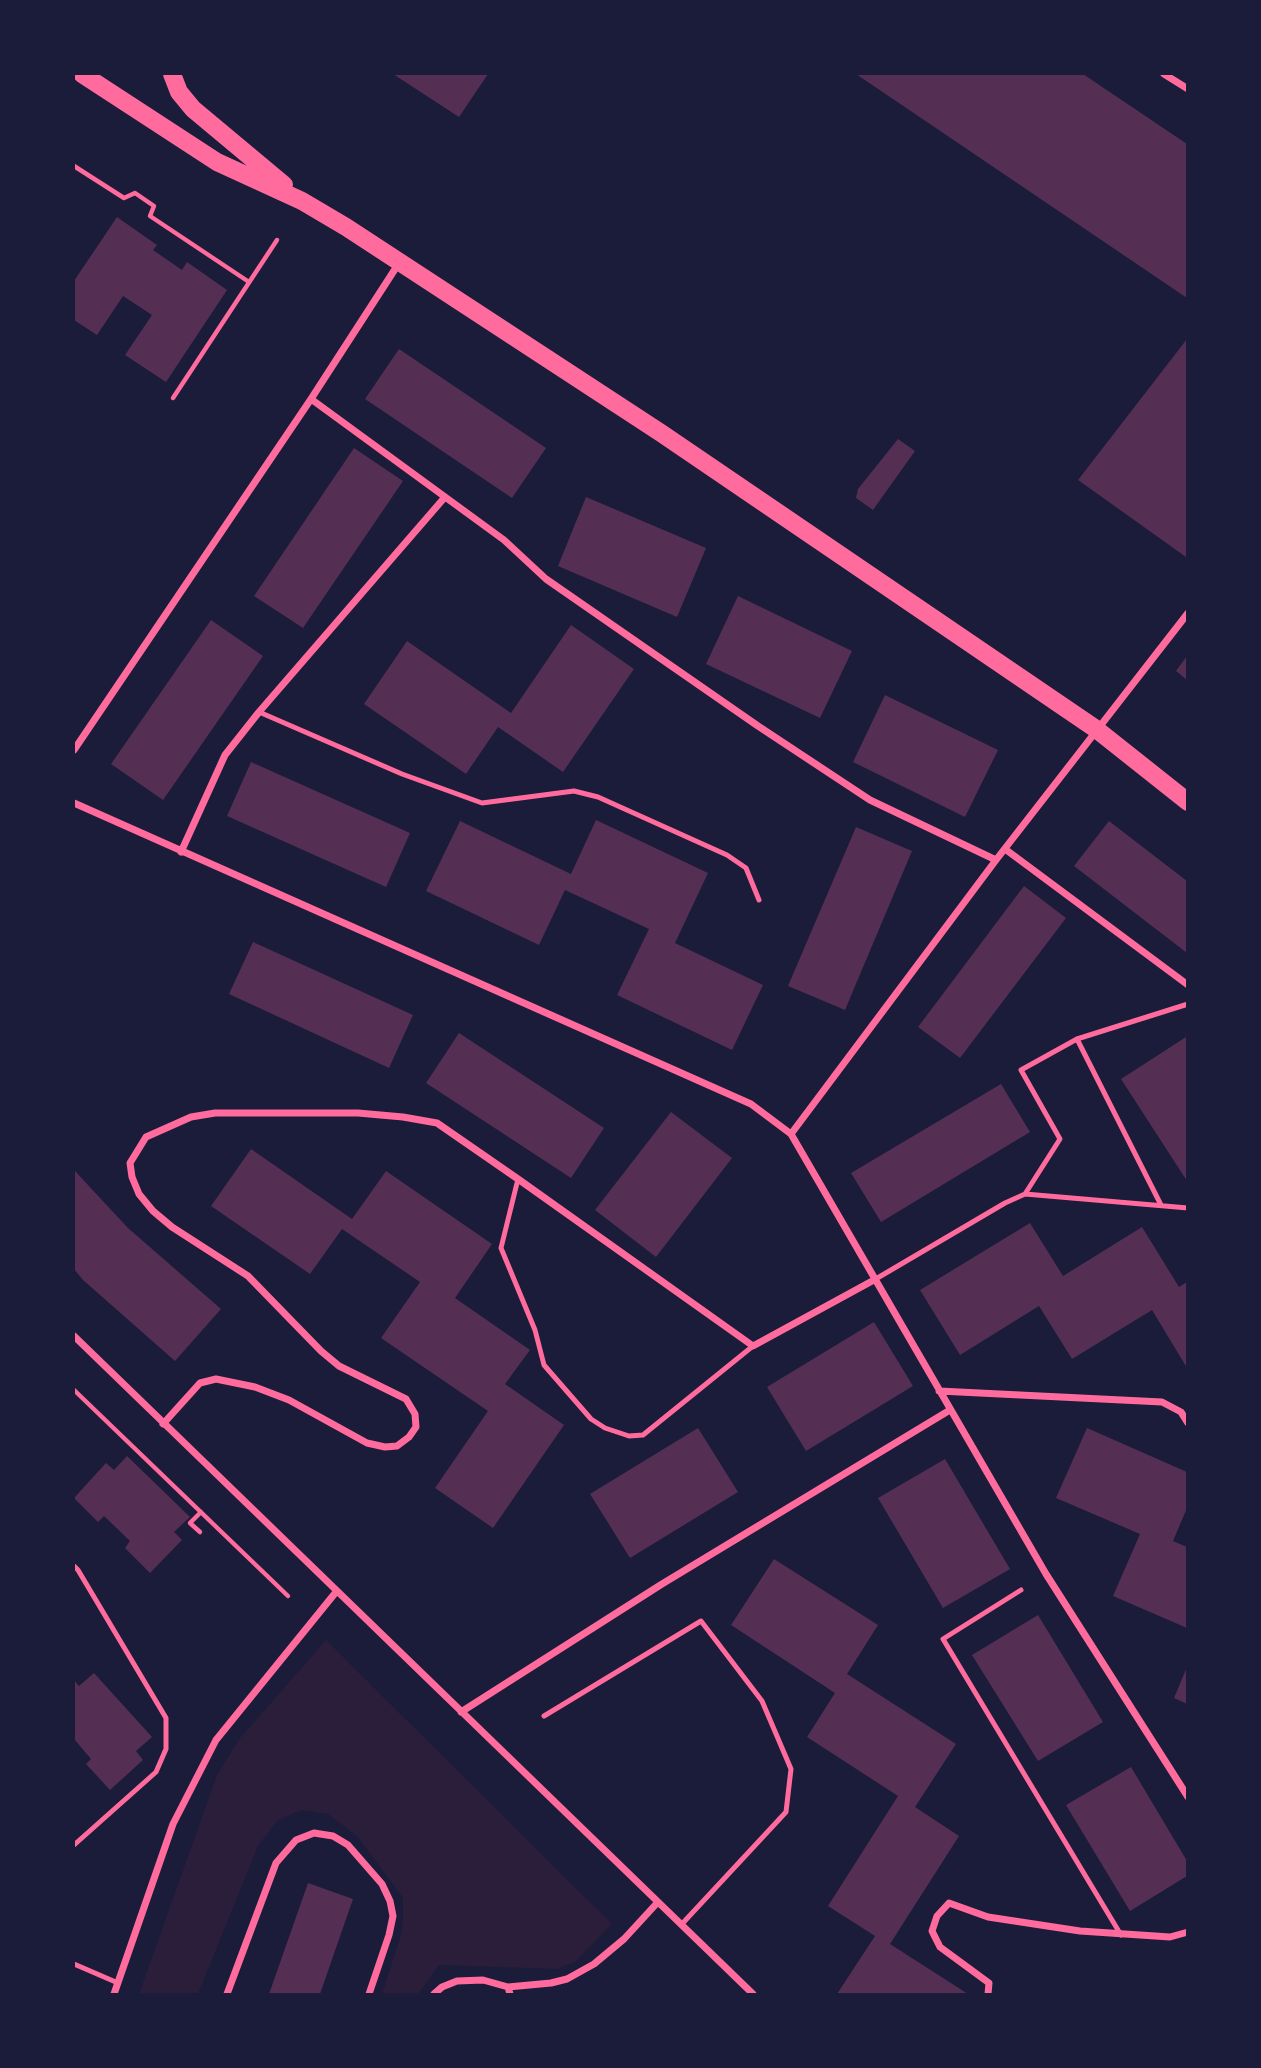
<!DOCTYPE html>
<style>
body{margin:0}
#map{position:relative;width:1261px;height:2068px;overflow:hidden;background:#1b1b3a;font-family:Poppins,sans-serif}
canvas{display:block}
.frame{position:absolute;inset:0;border:75px solid #1b1b3a;pointer-events:none}
</style>
<div id="map">
<canvas width="1261" height="2068"></canvas>
<div class="frame"></div>
</div>
<script>
const ctx = document.querySelector('canvas').getContext('2d');
ctx.lineJoin = 'round';
function fill(path, color) {
  ctx.fillStyle = color;
  ctx.fill(path, 'evenodd');
}
function toPath(rows) {
  const path = new Path2D();
  for (const r of rows) {
    path.moveTo(r[0], r[1]);
    for (let i = 2; i < r.length; i += 2) path.lineTo(r[i], r[i + 1]);
  }
  return path;
}
function stroke(path, color, width, dash) {
  ctx.strokeStyle = color;
  ctx.lineWidth = width;
  ctx.lineCap = dash ? 'butt' : 'round';
  ctx.setLineDash(dash || []);
  ctx.stroke(path);
}
const green = toPath([
 [326,1640,612,1924,575,1962,557,1969,439,1965,418,1994,382,1994,400,1938,403,1921,403,1898,357,1836,328,1814,301,1810,277,1821,258,1846,198,1994,139,1994,217,1775,240,1738]
]);
const building = toPath([
 [393,74,488,74,459,117],
 [856,74,1083,74,1187,144,1187,298],
 [117,217,157,245,153,250,182,270,187,262,227,290,166,382,125,355,152,315,123,296,97,335,74,320,74,281],
 [1187,339,1187,556,1186,557,1078,480],
 [399,349,546,448,512,498,365,399],
 [898,439,915,451,873,510,856,498,858,489],
 [354,448,403,481,303,628,254,596],
 [586,497,706,548,677,617,558,566],
 [738,596,852,651,820,718,706,664],
 [211,620,263,656,163,800,111,764],
 [571,625,634,669,563,772,498,727,466,774,364,704,407,641,511,713],
 [1187,656,1187,680,1176,671],
 [885,695,998,750,965,817,853,762],
 [251,762,410,833,386,887,227,816],
 [596,820,708,873,675,943,763,985,732,1050,617,995,649,929,565,890,539,945,426,891,460,821,571,874],
 [1109,821,1187,881,1187,953,1074,866],
 [856,827,912,851,845,1010,788,986],
 [1024,886,1066,918,960,1058,918,1027],
 [253,942,413,1015,389,1068,229,994],
 [459,1033,604,1128,571,1178,426,1083],
 [1186,1037,1187,1040,1187,1181,1121,1079],
 [1001,1084,1030,1132,881,1222,851,1173],
 [671,1112,732,1158,656,1257,595,1210],
 [251,1149,352,1219,386,1171,492,1244,455,1298,530,1350,505,1384,564,1425,493,1528,435,1488,488,1411,381,1338,420,1282,342,1229,310,1274,211,1206],
 [74,1170,128,1228,221,1309,175,1361,83,1280,74,1269],
 [1030,1223,1063,1276,1142,1227,1179,1287,1187,1282,1187,1368,1152,1310,1072,1359,1039,1306,960,1355,920,1290],
 [874,1322,913,1386,806,1451,767,1387],
 [698,1428,738,1492,630,1558,590,1494],
 [1087,1428,1187,1472,1187,1508,1173,1541,1187,1547,1187,1628,1113,1596,1140,1534,1056,1498],
 [127,1456,190,1517,174,1532,182,1540,150,1573,125,1548,130,1541,104,1516,98,1522,74,1498,106,1463,114,1470],
 [945,1459,1010,1569,943,1608,878,1498],
 [774,1559,878,1625,847,1674,956,1744,915,1807,959,1836,890,1944,968,1994,837,1994,875,1936,828,1906,898,1796,807,1737,835,1693,731,1625],
 [1038,1615,1103,1722,1038,1761,972,1655],
 [1187,1667,1187,1704,1174,1698],
 [94,1673,152,1737,136,1751,143,1760,110,1790,86,1764,91,1759,74,1739,74,1680,79,1686],
 [1131,1767,1187,1861,1187,1876,1130,1911,1066,1805],
 [308,1883,353,1899,320,1994,269,1994]
]);
const path = toPath([
 [74,166,124,198,135,193,154,206,150,216,249,282],
 [173,398,277,240],
 [74,1390,288,1596],
 [200,1532,190,1523,201,1512]
]);
const service = toPath([
 [259,712,402,774,482,803,574,791,598,797,727,855,746,868,759,900],
 [1077,1039,1161,1205],
 [518,1179,501,1248,535,1330,544,1365,591,1419,605,1428,629,1436,643,1435,753,1346],
 [1025,1194,1060,1139,1021,1070,1077,1039,1188,1004],
 [874,1280,1005,1203,1025,1194,1188,1208],
 [74,1566,78,1570,166,1718,166,1749,156,1772,74,1845],
 [1021,1590,943,1639,1121,1935],
 [544,1716,701,1621,762,1701,791,1769,786,1812,681,1925],
 [74,1964,118,1983]
]);
const minor = toPath([
 [1164,74,1188,89],
 [311,399,504,540,546,579,758,726,870,800,996,860],
 [74,750,311,399,399,263],
 [74,803,751,1104,791,1134,1046,1574,1188,1797],
 [1005,849,1188,985],
 [181,852,225,755,259,712,445,497],
 [791,1134,996,860,1188,613],
 [74,1336,753,1994],
 [939,1391,1162,1402,1181,1412,1188,1423],
 [163,1424,200,1383,216,1379,255,1387,289,1400,367,1443,385,1447,397,1446,409,1437,416,1427,415,1414,406,1399,339,1366,321,1351,248,1276,172,1227,153,1211,139,1194,132,1177,130,1163,146,1137,191,1117,215,1113,358,1113,403,1117,437,1123,518,1179,753,1346,874,1280],
 [461,1712,662,1584,950,1410],
 [114,1994,173,1824,216,1740,336,1592],
 [227,1994,276,1863,296,1840,314,1833,333,1836,348,1845,382,1884,390,1901,393,1916,389,1935,369,1994],
 [434,1994,442,1987,457,1981,483,1980,508,1987],
 [510,1994,508,1987,551,1983,567,1979,594,1964,624,1939,658,1902],
 [988,1994,989,1983,940,1947,932,1931,937,1916,949,1903,988,1917,1080,1931,1170,1937,1188,1932]
]);
const primary = toPath([
 [82,74,217,162,302,201,346,227,661,433,1096,729,1188,802],
 [172,74,179,92,193,109,284,185]
]);
fill(green, '#2a1e3b');
fill(building, '#542f53');
stroke(path, '#ff6b9d', 4.5);
stroke(service, '#ff6b9d', 5);
stroke(minor, '#ff6b9d', 7);
stroke(primary, '#ff6b9d', 18);
</script>
